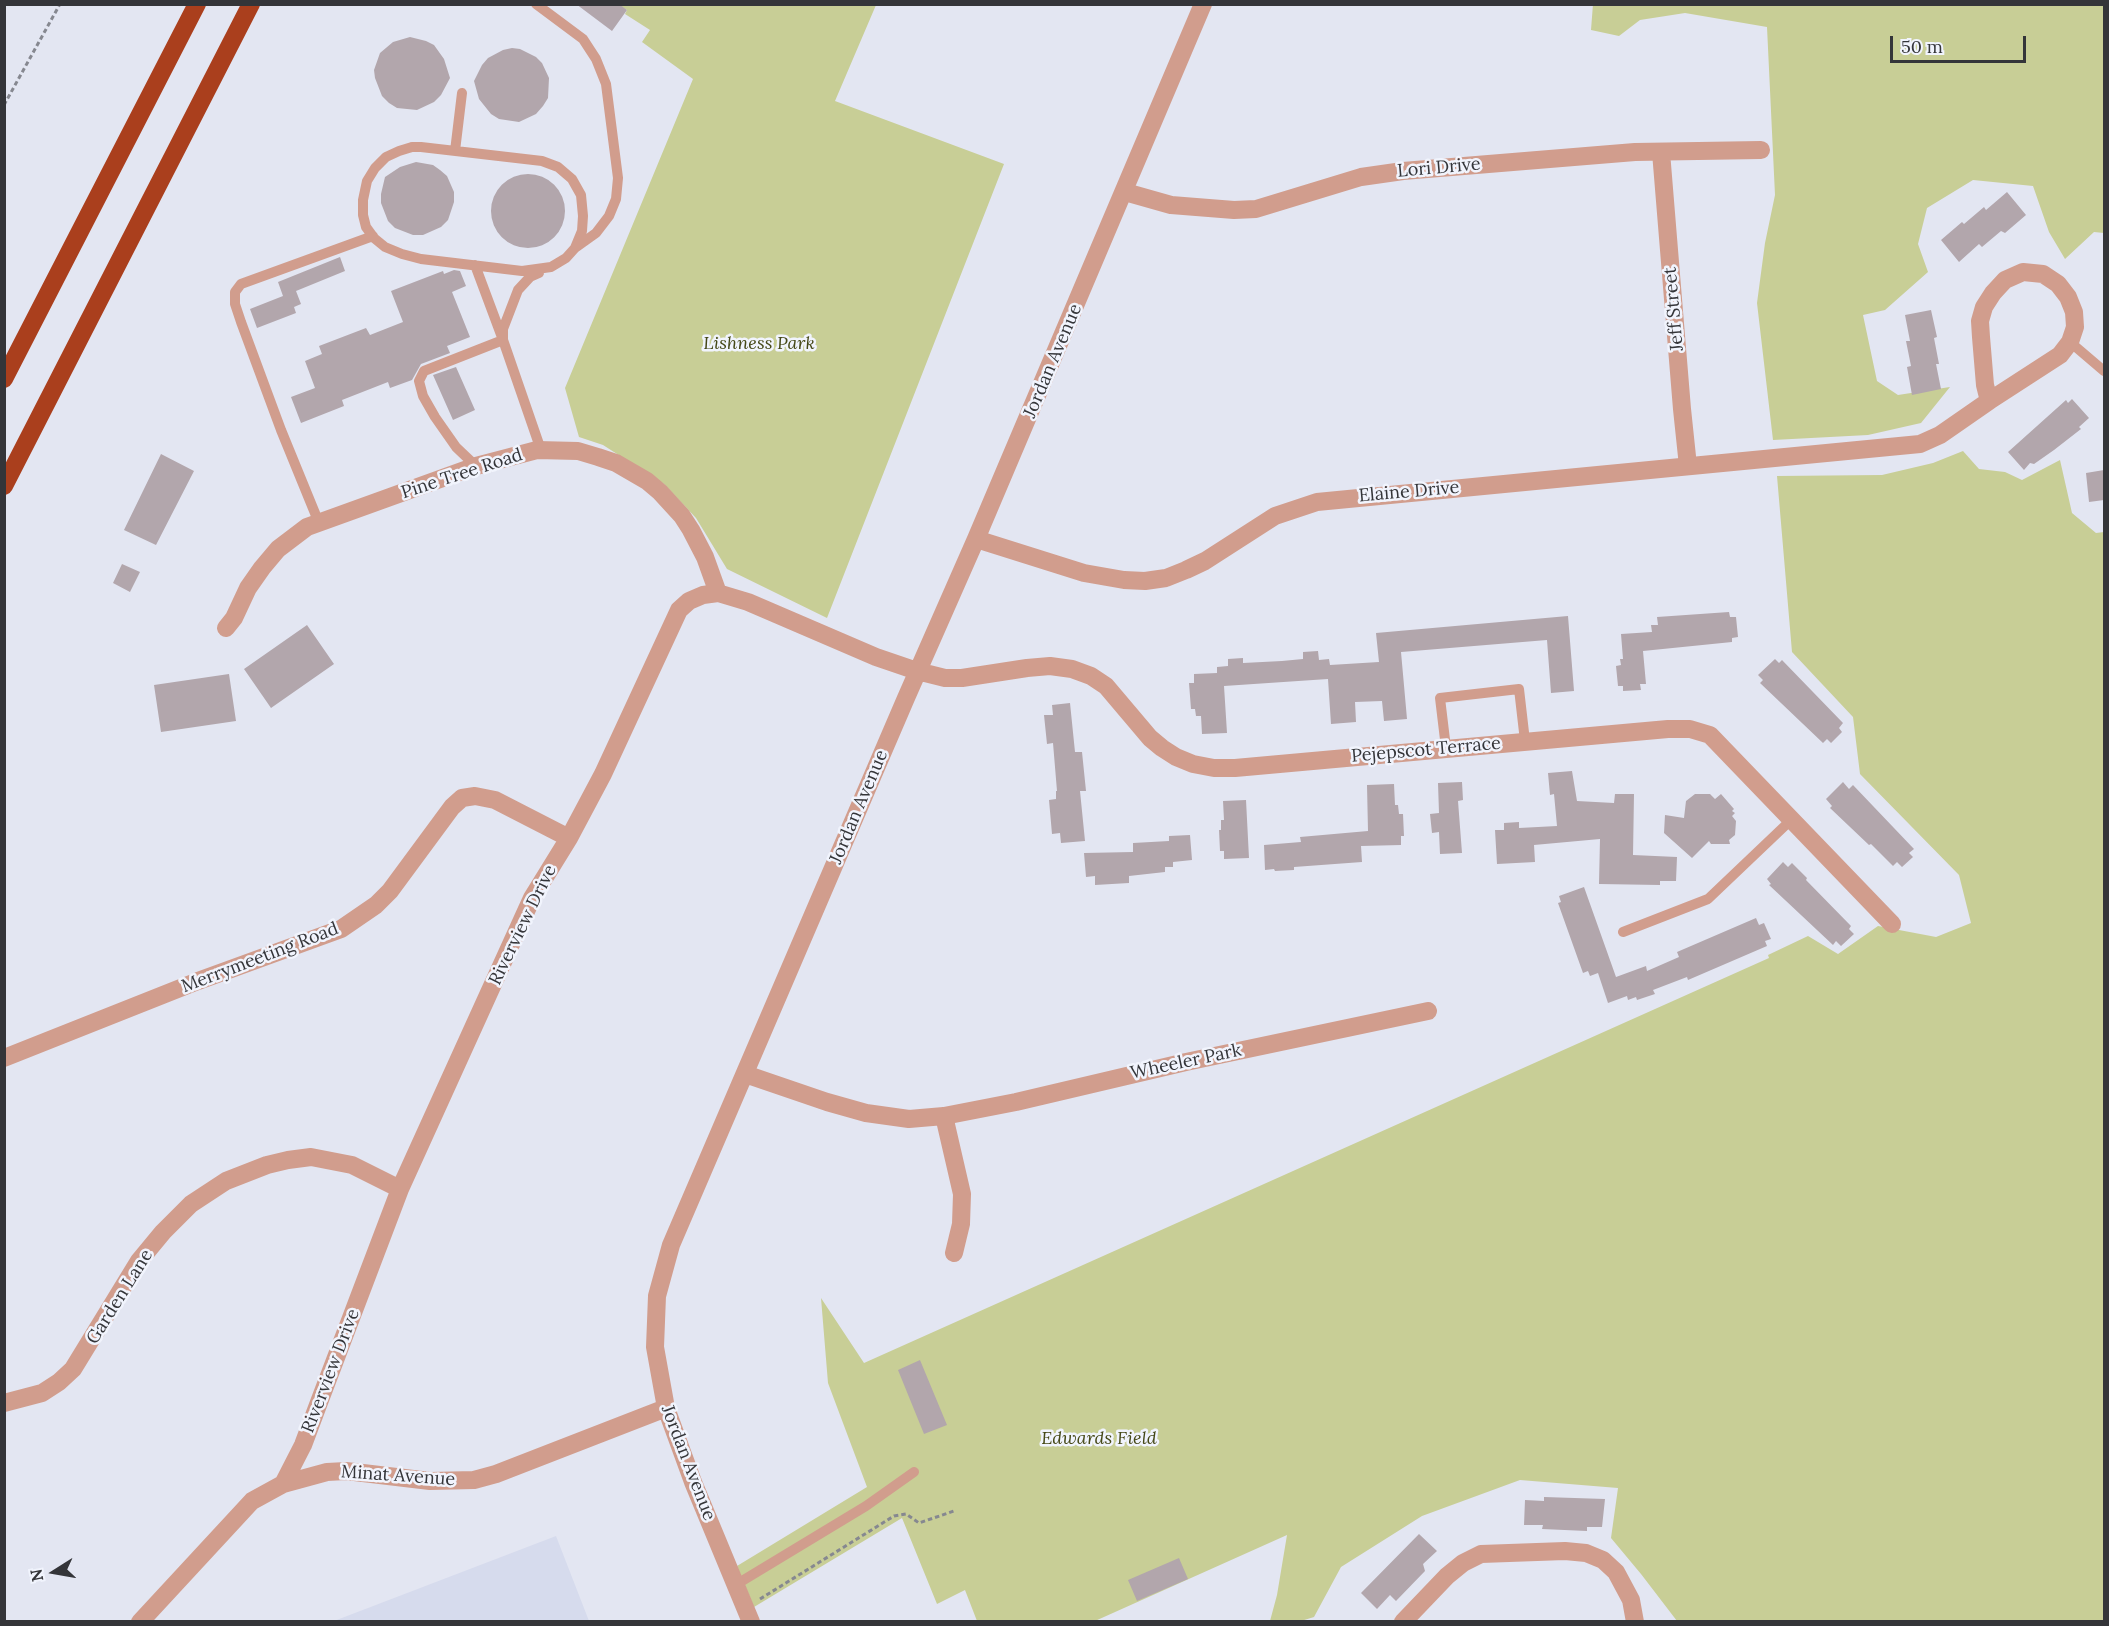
<!DOCTYPE html>
<style>
body{margin:0}
#map{position:relative;width:2109px;height:1626px;overflow:hidden;background:#e3e6f2;font-family:Lora,serif}
canvas{display:block}
.frame{position:absolute;inset:0;border:6px solid #343539;pointer-events:none}
.north{position:absolute;left:24px;top:1542px;width:60px;height:60px;-webkit-text-stroke:4px #f1f4fd;paint-order:stroke;rotate:259deg;font-size:16px;font-weight:700;line-height:24px;text-align:center;color:#343539}
.north::after{content:'';display:block;margin:auto;width:21px;height:27px;background:#343539;clip-path:polygon(50% 0,100% 100%,50% 72%,0 100%)}
.scale{position:absolute;left:1890px;top:36px;width:136px;height:27px;box-sizing:border-box;border:3px solid #343539;border-top:0;padding-left:8px;font-size:18px;line-height:21px;white-space:nowrap;color:#343539;-webkit-text-stroke:4px #f1f4fd;paint-order:stroke}
</style>
<div id="map">
<canvas width="2109" height="1626"></canvas>
<div class="frame"></div>
<div class="north">N</div>
<div class="scale">50 m</div>
</div>
<script>
const ctx = document.querySelector('canvas').getContext('2d');
ctx.lineJoin = 'round';
function fill(path, color) {
  ctx.fillStyle = color;
  ctx.fill(path, 'evenodd');
}
function toPath(rows) {
  const path = new Path2D();
  for (const r of rows) {
    if (r.length === 3) {
      path.moveTo(r[0] + r[2], r[1]);
      path.arc(r[0], r[1], r[2], 0, 2 * Math.PI);
      continue;
    }
    path.moveTo(r[0], r[1]);
    for (let i = 2; i < r.length; i += 2) path.lineTo(r[i], r[i + 1]);
  }
  return path;
}
function stroke(path, color, width, dash) {
  ctx.strokeStyle = color;
  ctx.lineWidth = width;
  ctx.lineCap = dash ? 'butt' : 'round';
  ctx.setLineDash(dash || []);
  ctx.stroke(path);
}
function label(font, color, halo, rows, align = 'center') {
  ctx.font = font + ' Lora,serif';
  ctx.lineWidth = 5;
  ctx.setLineDash([]);
  ctx.textBaseline = 'middle';
  ctx.strokeStyle = halo;
  ctx.fillStyle = color;
  for (const [text, x, y, turn = 0] of rows) {
    ctx.save();
    ctx.translate(x, y);
    ctx.rotate((+turn || 0) * Math.PI / 180);
    ctx.textAlign = isNaN(turn) ? turn : align;
    if (halo) ctx.strokeText(text, 0, 0);
    ctx.fillText(text, 0, 0);
    ctx.restore();
  }
}
const built = toPath([
 [556,1536,589,1621,334,1621]
]);
const green = toPath([
 [1593,4,2104,5,2104,233,2094,232,2065,259,2049,232,2033,186,1973,180,1927,208,1918,244,1928,272,1885,310,1863,315,1877,381,1898,395,1950,387,1921,423,1868,435,1773,440,1757,303,1765,243,1775,195,1767,27,1685,13,1640,20,1619,36,1591,30],
 [619,5,876,5,835,101,1004,164,827,618,727,569,696,518,664,484,603,445,579,437,565,388,693,79,642,42,650,30,625,14,627,10],
 [1963,451,1979,469,2005,472,2022,480,2060,460,2072,513,2096,533,2104,532,2104,1621,1677,1621,1641,1574,1611,1538,1618,1488,1520,1480,1422,1516,1341,1567,1314,1617,1301,1621,1270,1621,1277,1595,1287,1535,1095,1621,977,1621,965,1590,937,1604,902,1518,754,1607,737,1566,867,1487,828,1383,821,1298,864,1363,1769,958,1768,955,1808,936,1838,954,1878,926,1936,937,1971,923,1959,875,1860,774,1853,717,1792,652,1777,476,1882,475,1933,463]
]);
const building = toPath([
 [576,4,619,4,627,10,612,31],
 [410,37,426,41,434,45,444,59,450,78,441,95,434,102,417,110,397,108,389,103,382,96,375,78,374,70,380,53,393,42],
 [512,48,520,49,536,57,542,63,549,78,548,98,543,106,536,114,519,122,499,119,491,114,479,99,474,81,482,65,488,58,503,50],
 [416,162,433,165,440,170,447,176,454,192,454,202,448,220,441,227,423,235,413,235,395,228,388,221,381,203,381,194,385,177,400,167],
 [528,211,37],
 [2007,192,2026,215,2005,233,2001,231,1982,247,1979,244,1959,262,1941,240,1962,222,1964,224,1984,207,1986,210],
 [340,257,345,271,296,291,301,304,294,307,296,313,257,328,250,309,283,296,278,282],
 [454,270,460,271,466,286,452,292,470,337,447,346,450,353,421,364,412,380,390,388,388,382,342,400,344,406,301,423,291,397,315,388,305,361,322,354,319,346,366,328,370,335,403,322,391,291,443,271,444,274],
 [1931,310,1937,337,1934,338,1939,364,1936,364,1941,389,1912,395,1907,367,1911,366,1906,341,1910,341,1905,315],
 [456,367,475,410,453,420,433,375],
 [2072,399,2089,418,2079,427,2081,429,2054,450,2034,464,2030,463,2024,470,2008,452,2066,400,2068,403],
 [161,454,194,471,156,545,124,530],
 [2104,470,2104,500,2089,502,2086,473],
 [122,564,140,572,130,592,113,583],
 [1729,612,1730,617,1736,617,1738,637,1732,638,1732,642,1643,651,1646,684,1640,684,1641,690,1623,691,1623,686,1618,686,1616,666,1621,665,1620,659,1623,659,1621,634,1652,632,1651,625,1658,625,1657,617],
 [1568,616,1574,691,1551,693,1547,640,1401,652,1407,719,1384,721,1382,701,1355,702,1356,722,1331,724,1328,679,1224,686,1227,733,1202,734,1201,716,1196,716,1195,709,1191,709,1189,683,1194,683,1194,674,1217,673,1217,667,1228,666,1228,659,1243,658,1243,663,1282,661,1303,659,1303,652,1318,651,1319,660,1329,659,1330,665,1379,662,1376,633],
 [307,625,334,664,271,708,244,669],
 [1775,659,1779,663,1782,660,1843,723,1839,728,1842,732,1831,743,1827,739,1823,743,1760,683,1763,680,1758,675],
 [229,674,236,721,161,732,154,685],
 [1070,703,1075,752,1082,752,1086,791,1080,791,1085,841,1061,843,1060,833,1052,834,1049,800,1056,799,1056,791,1057,791,1053,743,1047,744,1044,715,1053,715,1052,705],
 [1572,771,1577,801,1614,803,1615,794,1634,794,1633,855,1677,857,1676,881,1660,881,1660,885,1599,884,1600,839,1534,845,1535,862,1497,864,1495,830,1504,830,1504,823,1519,822,1519,828,1557,826,1554,794,1550,795,1548,773],
 [1462,782,1463,800,1458,801,1462,853,1440,854,1439,832,1432,833,1430,814,1439,813,1438,783],
 [1843,782,1849,789,1853,785,1914,849,1909,853,1913,857,1902,867,1897,862,1893,866,1871,844,1869,845,1830,808,1832,806,1826,799],
 [1394,784,1395,805,1398,805,1399,814,1403,814,1404,836,1401,836,1401,845,1361,846,1362,862,1294,867,1294,870,1275,871,1274,869,1265,870,1264,845,1301,842,1300,837,1368,831,1367,785],
 [1695,794,1710,794,1715,799,1721,794,1734,809,1732,811,1735,813,1732,816,1736,821,1735,835,1729,840,1730,844,1711,844,1709,841,1692,858,1664,833,1665,815,1684,818,1686,801],
 [1246,800,1249,858,1224,859,1224,851,1220,851,1219,830,1221,830,1221,820,1224,820,1223,801],
 [1190,835,1192,860,1173,862,1173,867,1165,867,1165,872,1129,876,1129,883,1095,885,1095,876,1086,877,1084,853,1133,852,1133,843,1169,841,1169,836],
 [1783,862,1788,867,1792,863,1807,878,1806,880,1851,926,1849,929,1854,934,1841,946,1836,941,1833,945,1769,885,1771,884,1767,879],
 [1584,887,1616,977,1646,966,1647,971,1679,957,1677,952,1756,918,1759,925,1764,923,1771,939,1765,941,1767,946,1688,980,1687,977,1653,990,1655,994,1637,1000,1636,997,1628,1000,1627,996,1608,1003,1598,973,1590,976,1588,971,1583,973,1558,903,1561,902,1559,896],
 [920,1360,947,1425,924,1434,898,1370],
 [1544,1497,1605,1499,1602,1527,1587,1527,1587,1531,1542,1529,1543,1525,1524,1525,1525,1500,1544,1501],
 [1419,1534,1437,1551,1423,1564,1425,1571,1396,1601,1390,1595,1377,1609,1361,1593],
 [1179,1558,1188,1579,1137,1601,1128,1580]
]);
const path = toPath([
 [4,105,60,4],
 [760,1599,894,1516,906,1514,919,1523,954,1511]
]);
const lane = toPath([
 [536,4,583,39,596,59,606,84,618,178,616,199,609,216,596,233,575,248],
 [412,147,421,147,542,161,558,167,572,179,581,195,583,216,582,231,575,248,566,258,551,267,522,271,421,259,402,254,385,247,374,238,366,227,363,215,363,200,367,181,375,168,386,157,399,151,412,147],
 [455,151,462,93],
 [475,265,503,340,424,371,419,381,423,396,435,417,456,447,476,466],
 [539,273,530,277,518,290,503,329,503,340,541,450],
 [2070,342,2104,371],
 [319,523,281,430,241,322,235,304,235,292,241,284,373,236],
 [1446,748,1440,698,1519,689,1525,741],
 [1623,932,1708,899,1791,820],
 [737,1584,866,1506,914,1472]
]);
const street = toPath([
 [1661,152,1682,409,1688,466],
 [1125,192,1171,205,1234,210,1256,209,1361,177,1403,171,1635,152,1761,150],
 [976,539,1084,573,1124,580,1145,581,1166,578,1186,570,1205,561,1275,516,1317,502,1920,444,1940,435,1989,401,1985,385,1981,337,1980,321,1984,307,1993,293,2005,280,2023,272,2043,274,2058,284,2068,297,2074,312,2075,327,2070,342,2060,355,1989,401],
 [226,628,234,618,248,588,262,568,278,549,307,527,476,466,537,450,578,451,598,457,616,463,647,481,660,492,682,516,691,530,705,557,718,593],
 [4,1058,198,981,341,929,376,905,390,891,452,807,462,798,475,796,495,800,569,838],
 [745,1074,827,1102,866,1113,909,1119,944,1116,1016,1102,1186,1062,1428,1011],
 [944,1116,962,1194,961,1224,954,1253],
 [4,1403,42,1393,59,1382,73,1369,139,1261,163,1232,191,1204,226,1181,267,1165,288,1160,311,1157,352,1165,400,1189],
 [283,1484,303,1445,318,1405,400,1189,532,898,569,838,603,774,679,610,689,601,703,595,718,593,748,602,876,657,917,671,945,678,962,678,1027,668,1050,666,1072,669,1091,676,1106,686,1150,738,1162,748,1176,757,1193,764,1214,768,1235,768,1668,729,1690,729,1710,735,1892,924],
 [140,1622,252,1501,283,1484,327,1472,346,1471,430,1481,474,1480,496,1474,666,1408],
 [751,1622,693,1482,666,1408,655,1347,657,1296,671,1245,906,698,976,539,1203,4],
 [1403,1622,1447,1576,1463,1563,1481,1554,1565,1551,1586,1553,1603,1560,1616,1572,1631,1600,1635,1622]
]);
const highway = toPath([
 [4,379,197,4],
 [4,486,251,4]
]);
const streetNames = [
 ["Lori Drive",1439,168,-5],
 ["Jeff Street",1674,309,-95],
 ["Jordan Avenue",1053,361,-67],
 ["Pine Tree Road",462,474,-18],
 ["Elaine Drive",1409,492,-5],
 ["Pejepscot Terrace",1426,750,-5],
 ["Jordan Avenue",859,807,-67],
 ["Riverview Drive",523,925,-64],
 ["Merrymeeting Road",260,958,-21],
 ["Wheeler Park",1186,1062,-12],
 ["Garden Lane",120,1297,-58],
 ["Riverview Drive",331,1371,-69],
 ["Jordan Avenue",688,1463,69],
 ["Minat Avenue",398,1476,4]
];
const parkNames = [
 ["Lishness Park",759,344],
 ["Edwards Field",1099,1439]
];
fill(built, '#d6dbed');
fill(green, '#c8ce96');
fill(building, '#b2a6ac');
stroke(path, '#868890', 3, [4.5, 3]);
stroke(lane, '#d19d8d', 10);
stroke(street, '#d19d8d', 18);
stroke(highway, '#aa3f1d', 18);
label('18px', '#343539', '#f1f4fd', streetNames);
label('italic 18px', '#454816', '#f1f4fd', parkNames);
</script>
